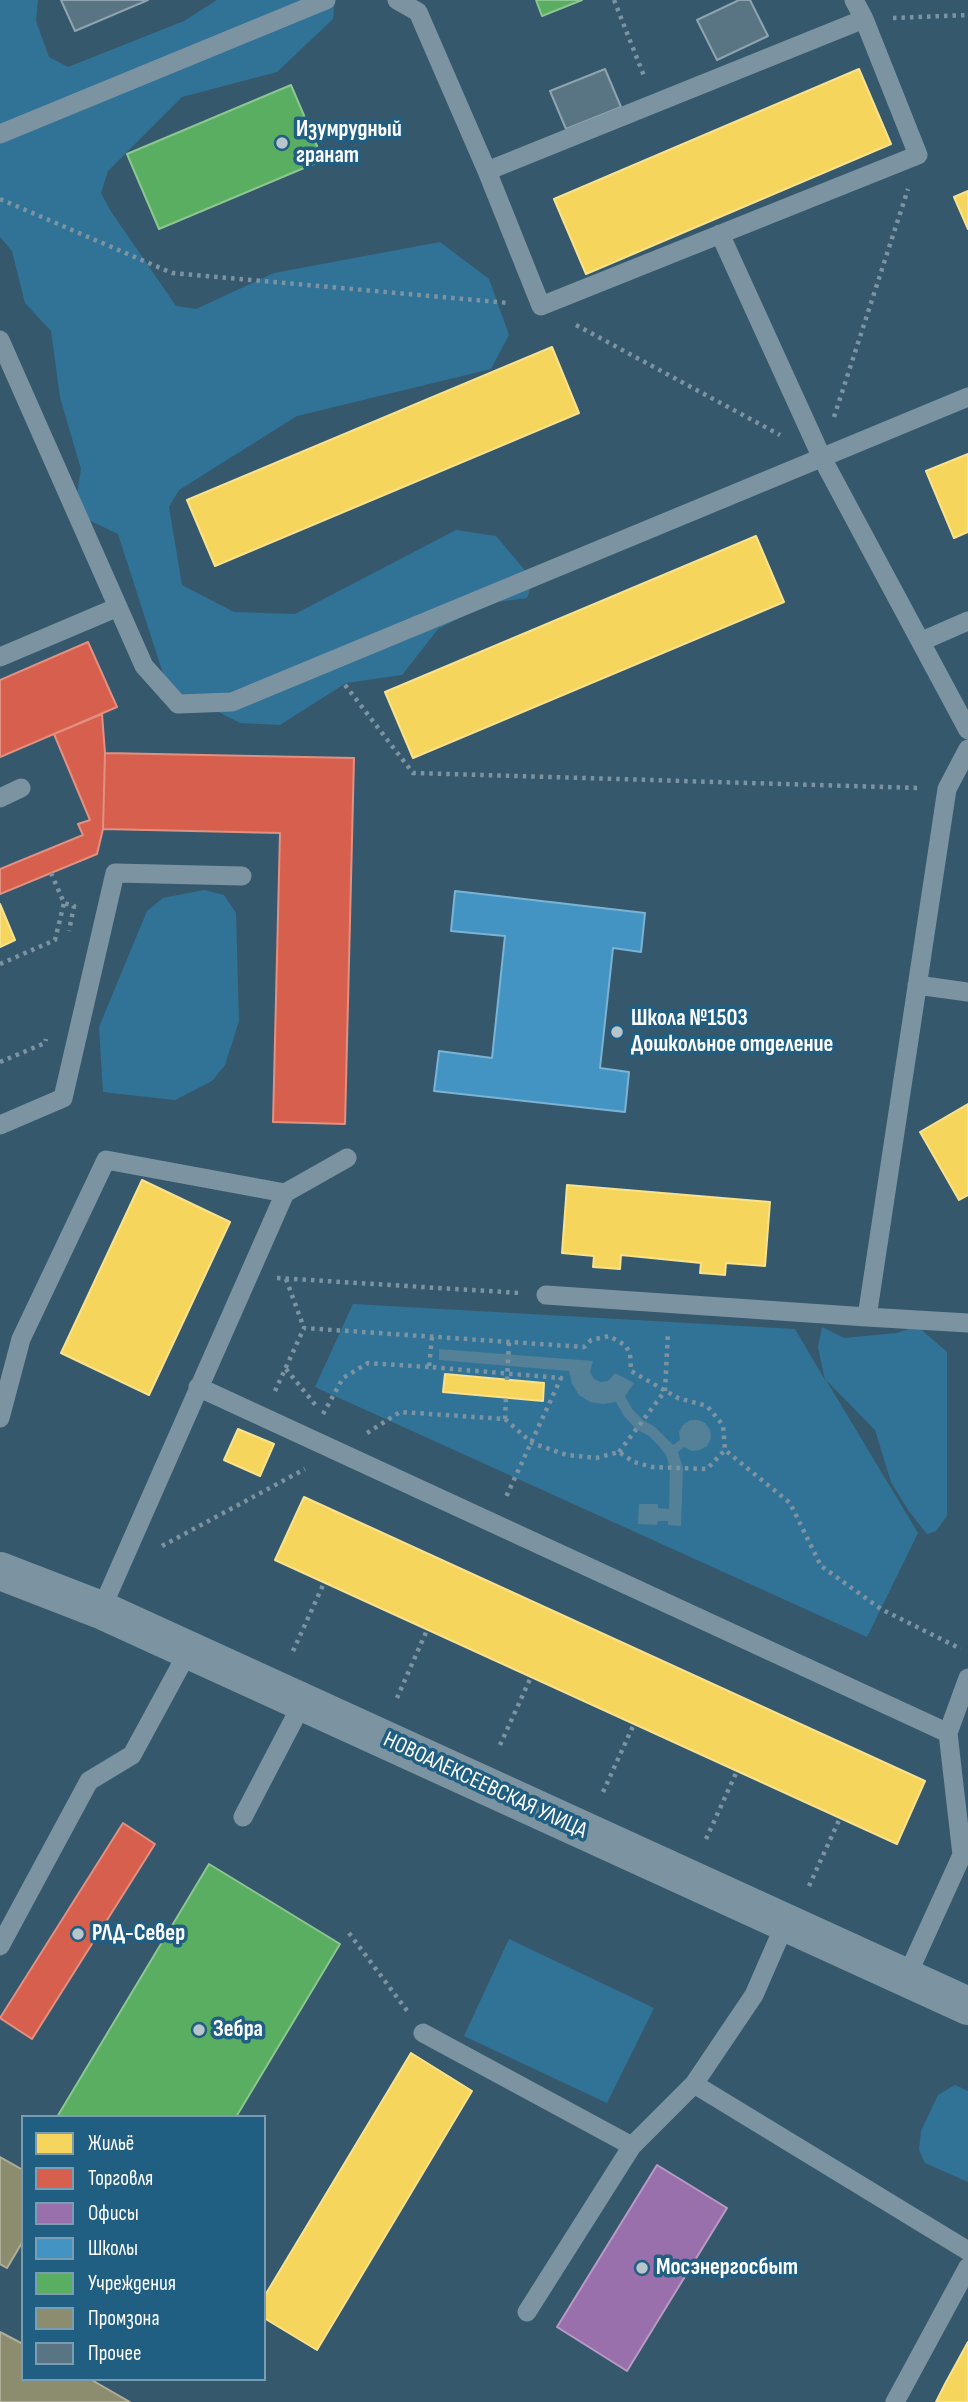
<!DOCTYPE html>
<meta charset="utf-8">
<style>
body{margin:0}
#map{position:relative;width:968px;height:2402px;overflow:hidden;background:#36586c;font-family:"Sofia Sans Condensed",sans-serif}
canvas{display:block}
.legend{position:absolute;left:21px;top:2115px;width:245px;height:266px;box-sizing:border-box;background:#205e82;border:2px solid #799eb4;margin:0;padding:9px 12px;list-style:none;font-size:21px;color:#fff}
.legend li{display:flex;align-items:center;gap:14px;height:35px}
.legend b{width:35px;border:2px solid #799eb4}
</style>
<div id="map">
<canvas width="968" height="2402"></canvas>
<ul class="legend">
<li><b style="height:19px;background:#f6d55c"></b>Жильё</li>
<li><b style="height:19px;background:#d6604d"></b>Торговля</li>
<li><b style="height:19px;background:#9970ab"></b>Офисы</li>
<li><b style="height:19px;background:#4393c3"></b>Школы</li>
<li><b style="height:19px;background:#5aae61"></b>Учреждения</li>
<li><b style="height:19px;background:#8c8c6e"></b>Промзона</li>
<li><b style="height:19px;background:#597483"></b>Прочее</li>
</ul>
</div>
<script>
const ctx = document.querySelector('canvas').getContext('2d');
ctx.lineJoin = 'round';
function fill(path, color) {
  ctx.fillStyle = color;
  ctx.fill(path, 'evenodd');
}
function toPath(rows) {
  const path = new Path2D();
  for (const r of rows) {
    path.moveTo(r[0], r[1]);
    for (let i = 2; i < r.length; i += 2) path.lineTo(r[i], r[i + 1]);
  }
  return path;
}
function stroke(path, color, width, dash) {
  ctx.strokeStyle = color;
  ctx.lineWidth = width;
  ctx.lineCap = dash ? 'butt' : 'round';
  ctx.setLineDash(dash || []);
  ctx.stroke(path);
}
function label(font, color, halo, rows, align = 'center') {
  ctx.font = font + ' "Sofia Sans Condensed",sans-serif';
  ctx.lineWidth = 7;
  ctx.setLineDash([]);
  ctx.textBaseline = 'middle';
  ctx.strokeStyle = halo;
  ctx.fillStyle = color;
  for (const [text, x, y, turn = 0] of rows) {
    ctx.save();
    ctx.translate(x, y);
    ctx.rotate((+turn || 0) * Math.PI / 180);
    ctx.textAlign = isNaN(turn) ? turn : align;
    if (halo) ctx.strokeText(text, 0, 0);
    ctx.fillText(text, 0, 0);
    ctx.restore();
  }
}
const green = toPath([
 [0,0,38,0,36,21,49,57,68,67,184,21,217,0,335,0,333,19,277,72,182,97,108,171,101,193,110,210,176,306,196,309,274,273,440,242,489,279,509,335,491,369,297,416,179,490,169,507,182,585,234,612,295,614,456,530,496,536,533,580,527,598,489,603,438,629,402,675,346,683,280,725,240,723,167,686,118,534,74,513,81,469,60,397,51,331,25,303,12,251,0,237],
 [204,890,224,895,236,913,239,1021,225,1065,212,1081,175,1100,103,1092,99,1027,147,911,163,898],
 [353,1304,795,1329,825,1380,818,1347,822,1327,844,1338,897,1333,917,1326,947,1352,947,1516,936,1531,927,1534,908,1510,891,1482,875,1430,826,1380,918,1533,867,1637,315,1387],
 [509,1939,654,2008,607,2103,464,2036],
 [955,2085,968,2091,968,2182,925,2163,919,2150,921,2131,938,2095]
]);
const water = toPath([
 [439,1349,593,1361,590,1372,594,1379,601,1382,608,1381,615,1373,634,1383,625,1396,632,1409,643,1420,655,1427,673,1445,680,1440,679,1432,683,1425,690,1420,698,1420,705,1423,710,1430,711,1438,707,1446,700,1450,692,1451,684,1447,678,1452,683,1468,681,1526,668,1525,668,1521,658,1521,657,1525,638,1524,639,1504,658,1504,658,1508,669,1509,670,1468,666,1455,658,1445,649,1436,636,1429,624,1416,616,1402,603,1404,590,1402,579,1395,572,1384,569,1371,439,1360]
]);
const homes = toPath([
 [859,69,891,144,586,274,554,199,859,69],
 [968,191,968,229,954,197,968,191],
 [552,347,579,413,215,566,187,500,552,347],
 [968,454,968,532,954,538,926,471,968,454],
 [756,536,784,602,413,758,385,692,756,536],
 [0,904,15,940,0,947,0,904],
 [968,1104,968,1195,959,1200,920,1132,968,1104],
 [142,1180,230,1222,149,1395,61,1353,142,1180],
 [567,1185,770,1202,765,1266,726,1263,725,1275,714,1274,700,1273,701,1263,621,1255,620,1269,593,1267,594,1256,562,1253,567,1185],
 [445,1374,544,1383,543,1401,443,1392,445,1374],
 [238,1429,274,1444,260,1476,224,1460,238,1429],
 [304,1497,925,1781,897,1844,275,1560,304,1497],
 [411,2053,472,2091,317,2350,264,2318,264,2297,411,2053],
 [968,2342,968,2402,936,2402,945,2384,968,2342]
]);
const shops = toPath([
 [88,642,117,707,0,757,0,680,88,642],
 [102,714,105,753,103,829,97,854,0,894,0,869,83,835,78,824,90,820,54,734,102,714],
 [105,753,354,758,345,1124,273,1122,280,833,103,829,105,753],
 [123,1823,155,1844,32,2039,0,2018,123,1823]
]);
const offices = toPath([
 [657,2165,727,2208,627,2371,557,2327,657,2165]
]);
const schools = toPath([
 [455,891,645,913,641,952,613,948,600,1068,629,1072,625,1112,434,1091,439,1051,492,1058,505,936,451,931,455,891]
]);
const public = toPath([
 [536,0,582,0,542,16,536,0],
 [291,85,323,160,159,229,127,154,291,85],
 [209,1864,340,1944,236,2117,57,2117,209,1864]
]);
const industry = toPath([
 [0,2157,23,2170,23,2241,7,2268,0,2264,0,2157],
 [0,2332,23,2344,23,2379,90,2379,130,2402,0,2402,0,2332]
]);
const building = toPath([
 [61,0,148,0,75,31,61,0],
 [739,0,750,0,768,36,717,60,697,20,739,0],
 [605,69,621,107,566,129,550,91,605,69]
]);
const path = toPath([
 [614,0,644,76],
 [893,18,968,15],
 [0,199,172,273,509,303],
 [576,325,780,435],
 [834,417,908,189],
 [345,685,413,773,920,788],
 [51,873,64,903,74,906,69,931],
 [0,964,55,940,64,903],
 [0,1062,45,1043,46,1039],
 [277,1278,520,1293],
 [286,1279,304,1328],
 [432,1337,429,1367,561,1378,506,1497],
 [286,1369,318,1408],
 [507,1380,509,1342],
 [275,1391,304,1328,584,1347,591,1340,609,1336,625,1345,630,1353,631,1371,678,1398,707,1406,723,1425,725,1450,790,1503,821,1566,881,1609,961,1649],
 [323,1414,343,1378,368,1363,429,1367],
 [505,1419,506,1398],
 [367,1433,400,1412,505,1419,532,1443,567,1455,596,1458,619,1452,634,1462,652,1467,707,1469,725,1450],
 [619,1452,665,1391,668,1332],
 [162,1546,305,1469],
 [293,1651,324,1583],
 [397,1698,427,1630],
 [500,1745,531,1677],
 [603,1792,634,1724],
 [706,1839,737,1771],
 [809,1886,840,1818],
 [349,1933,408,2012]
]);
const service = toPath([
 [397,0,418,12,487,171,541,306,918,155,864,19,487,171],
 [854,0,864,19],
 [0,134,326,0],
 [720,234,822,458,968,730],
 [0,340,144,666,178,704,232,702,968,397],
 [922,641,968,621],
 [0,657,118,607],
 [0,798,21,788],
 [917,985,968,992],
 [0,1125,63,1098,115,873,242,876],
 [285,1193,347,1158],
 [546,1295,867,1317,947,789,968,749],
 [867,1317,968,1323],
 [198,1387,948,1733],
 [0,1418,21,1339,106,1160,285,1193,101,1610],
 [243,1817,303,1702],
 [785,1924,754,1995,694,2084,968,2251],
 [0,1946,89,1781,132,1755,189,1650],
 [906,1978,962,1855,948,1733,968,1678],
 [423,2033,632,2146],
 [527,2312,632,2146,694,2084],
 [895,2402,968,2267]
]);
const tertiary = toPath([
 [0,1571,101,1610,968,2006]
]);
const markers = [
 [282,143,7,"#b9c5cc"],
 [617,1032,7,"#b9c5cc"],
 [78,1934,7,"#b9c5cc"],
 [199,2030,7,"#b9c5cc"],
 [642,2268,7,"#b9c5cc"]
];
const poiNames = [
 ["Изумрудный",296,130],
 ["гранат",296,156],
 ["Школа №1503",631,1019],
 ["Дошкольное отделение",631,1045],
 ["РЛД-Север",92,1934],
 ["Зебра",213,2030],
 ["Мосэнергосбыт",656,2268]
];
const streetNames = [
 ["НОВОАЛЕКСЕЕВСКАЯ УЛИЦА",485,1786,25]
];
fill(green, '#317397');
fill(water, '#548098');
fill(homes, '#f6d55c');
stroke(homes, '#f9e28d', 2);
fill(shops, '#d6604d');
stroke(shops, '#e29082', 2);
fill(offices, '#9970ab');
stroke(offices, '#b89bc4', 2);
fill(schools, '#4393c3');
stroke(schools, '#7bb3d5', 2);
fill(public, '#5aae61');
stroke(public, '#8cc690', 2);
fill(industry, '#8c8c6e');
stroke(industry, '#aeae9a', 2);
fill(building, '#597483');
stroke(building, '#8fa4b0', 2);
stroke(path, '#7c94a2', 4.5, [3.5, 5]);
stroke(service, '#7c94a2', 19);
stroke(tertiary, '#7c94a2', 38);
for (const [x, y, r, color] of markers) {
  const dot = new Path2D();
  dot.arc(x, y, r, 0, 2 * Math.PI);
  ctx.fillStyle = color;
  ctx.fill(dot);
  stroke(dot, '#205e82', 2.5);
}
label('bold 23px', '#fff', '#205e82', poiNames, 'left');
label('23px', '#fff', '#205e82', streetNames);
</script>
